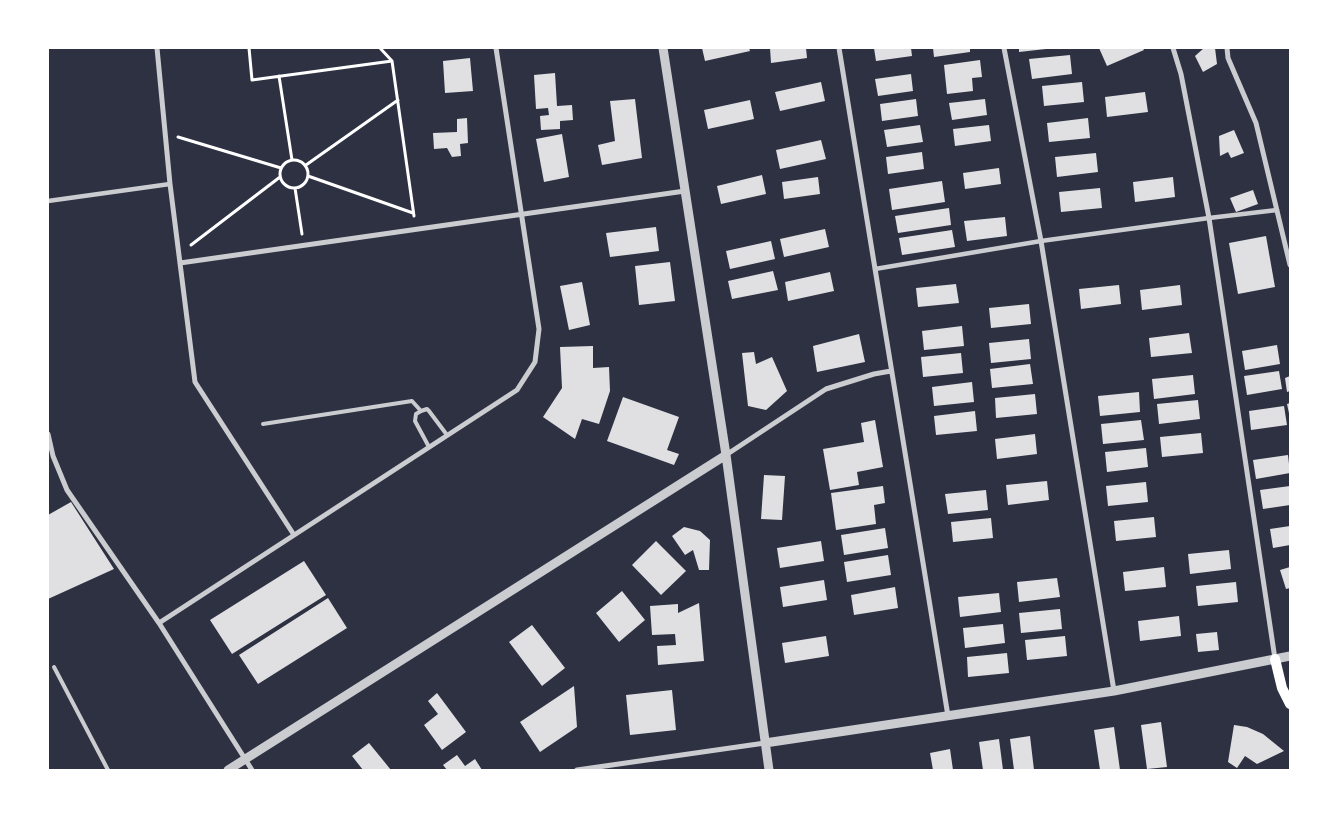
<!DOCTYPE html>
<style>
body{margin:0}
#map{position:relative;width:1338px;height:818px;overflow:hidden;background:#2d3142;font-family:Poppins,sans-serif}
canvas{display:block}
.frame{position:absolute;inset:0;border:49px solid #fff;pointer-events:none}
</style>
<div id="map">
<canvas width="1338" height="818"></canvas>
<div class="frame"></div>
</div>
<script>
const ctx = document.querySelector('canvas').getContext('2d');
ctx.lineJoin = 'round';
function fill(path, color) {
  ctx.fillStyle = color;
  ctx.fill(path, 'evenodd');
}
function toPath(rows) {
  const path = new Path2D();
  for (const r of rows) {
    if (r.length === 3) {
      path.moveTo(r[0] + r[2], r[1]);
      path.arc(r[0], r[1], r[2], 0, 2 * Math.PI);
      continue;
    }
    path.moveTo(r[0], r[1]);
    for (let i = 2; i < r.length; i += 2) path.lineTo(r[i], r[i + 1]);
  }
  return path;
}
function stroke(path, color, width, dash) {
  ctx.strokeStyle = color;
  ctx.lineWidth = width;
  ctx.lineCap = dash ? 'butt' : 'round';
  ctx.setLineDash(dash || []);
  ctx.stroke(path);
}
const building = toPath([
 [702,48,749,48,750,51,705,61],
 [770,48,806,48,807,58,771,63],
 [874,48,911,48,912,56,876,61],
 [933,48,970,48,970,52,934,57],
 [1019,48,1046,48,1046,49,1019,52],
 [1099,48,1143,48,1144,50,1107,66],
 [1204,48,1215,48,1217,64,1203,72,1195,56],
 [1070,55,1072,74,1032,79,1029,59],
 [470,58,473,91,445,93,443,61],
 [980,60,982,77,972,78,973,91,947,94,944,65],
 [555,73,557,106,572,105,573,120,560,121,560,129,541,130,540,116,549,115,548,108,536,109,534,75],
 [911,74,913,91,878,96,875,79],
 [821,82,825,101,780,111,775,92],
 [1082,82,1084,102,1044,106,1042,86],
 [1145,92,1148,112,1107,117,1105,97],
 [635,99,642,158,602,165,598,145,615,141,610,101],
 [916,99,918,116,882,121,880,104],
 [985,99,987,115,952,120,949,103],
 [750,100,754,119,708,129,704,110],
 [467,118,468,143,460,144,461,156,452,157,447,148,434,149,433,133,457,132,457,119],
 [1088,118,1090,138,1049,142,1047,123],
 [920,125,923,142,887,147,884,130],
 [989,125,991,141,955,146,953,129],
 [1234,130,1244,153,1231,158,1228,152,1220,156,1219,136],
 [562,134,569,177,544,182,536,139],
 [821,140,826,159,780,169,776,150],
 [922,152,924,169,888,174,886,157],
 [1096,153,1098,172,1057,177,1055,157],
 [999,168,1001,184,965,189,963,173],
 [762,175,766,194,721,204,717,186],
 [818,177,820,194,784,199,782,182],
 [1173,177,1175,197,1135,202,1133,182],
 [942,181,945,202,892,210,889,189],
 [1100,188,1102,208,1061,212,1059,192],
 [1253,190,1258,204,1236,212,1230,198],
 [949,208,951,225,898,233,895,216],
 [1005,217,1007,236,967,241,964,221],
 [656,227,659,251,610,257,606,233],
 [825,229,829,247,784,257,780,239],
 [952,230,955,247,902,255,899,238],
 [1266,236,1275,287,1238,294,1229,243],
 [771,241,775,259,730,269,726,251],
 [670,262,675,301,639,305,635,266],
 [773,271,778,290,732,299,728,281],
 [830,272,834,291,788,301,785,282],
 [582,282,590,325,569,330,560,286],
 [956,284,959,303,918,307,916,288],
 [1119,285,1121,304,1081,309,1079,289],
 [1180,285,1182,305,1142,310,1140,290],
 [1029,304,1031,324,991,328,989,308],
 [962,326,964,346,924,350,922,331],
 [1189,333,1192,353,1151,357,1149,338],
 [859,334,865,362,817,372,813,346],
 [1029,339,1031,359,991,363,989,343],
 [1277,345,1280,364,1245,370,1242,351],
 [593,346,593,368,609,367,610,391,599,424,582,419,575,439,543,417,562,388,560,347],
 [754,352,756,364,772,357,787,391,766,410,748,406,742,353],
 [961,353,963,373,923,377,921,357],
 [1030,364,1033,384,992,388,990,369],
 [1279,371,1282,389,1247,395,1244,376],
 [1193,375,1195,394,1154,399,1152,379],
 [1290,376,1290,391,1287,392,1285,378],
 [972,382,974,402,934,406,932,387],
 [1139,392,1140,412,1100,416,1098,396],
 [1035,394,1037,414,996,418,995,398],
 [623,397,679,417,667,450,679,454,674,465,607,441],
 [1198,400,1200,419,1159,424,1157,404],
 [1290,403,1290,418,1287,404],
 [1284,406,1287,425,1251,430,1249,411],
 [975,411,977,431,936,435,934,416],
 [875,420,883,467,857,472,859,485,830,490,823,449,864,442,861,423],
 [1141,420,1144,440,1103,444,1101,424],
 [1201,433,1203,453,1162,457,1160,437],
 [1035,434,1037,454,997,459,995,439],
 [1146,448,1148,467,1107,472,1105,452],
 [1288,455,1290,473,1256,479,1253,460],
 [764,475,785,476,782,520,761,519],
 [1047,481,1049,500,1008,505,1006,485],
 [1146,482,1148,502,1108,506,1106,486],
 [883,486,885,503,874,505,876,524,836,530,831,493],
 [1290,486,1290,505,1263,509,1260,490],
 [986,490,988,510,948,514,945,494],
 [71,502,114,569,48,599,48,515],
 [1154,517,1156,537,1116,541,1114,521],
 [991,518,993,538,953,542,951,522],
 [1290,526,1290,545,1273,548,1270,529],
 [684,527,700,531,710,540,709,570,699,570,693,550,685,555,672,536],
 [885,528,888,548,844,555,841,535],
 [656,541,686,571,661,595,632,565],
 [821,541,824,561,780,568,777,548],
 [1229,550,1231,569,1190,574,1188,554],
 [888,555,891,575,847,582,844,562],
 [304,561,326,595,232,654,210,620],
 [1164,567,1166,587,1125,591,1123,572],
 [1290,567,1290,588,1286,589,1280,570],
 [1057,578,1060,597,1019,602,1017,582],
 [824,580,827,600,783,607,780,587],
 [1236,582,1238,602,1198,606,1196,586],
 [895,587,898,608,854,615,851,595],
 [622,591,645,620,619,642,596,613],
 [999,593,1001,612,960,617,958,597],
 [328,598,347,628,258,684,239,655],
 [699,603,704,661,658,665,657,646,676,645,675,634,652,635,650,606,678,604,678,613],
 [1060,609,1062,629,1021,633,1019,613],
 [1179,616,1181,636,1140,641,1138,621],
 [1003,624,1005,643,965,648,963,628],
 [532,625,565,668,542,686,509,642],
 [1217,632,1219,650,1198,652,1196,634],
 [826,636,829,656,785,663,782,643],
 [1065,636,1067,656,1027,660,1025,640],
 [1007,653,1009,673,968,677,967,657],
 [574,686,577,727,540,752,520,722],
 [672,690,676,730,630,735,626,695],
 [437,693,466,732,442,750,424,725,438,714,428,701],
 [1161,722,1167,767,1147,769,1141,725],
 [1234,725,1247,727,1263,734,1284,751,1257,764,1245,756,1237,768,1228,762],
 [1114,727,1120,770,1100,770,1094,730],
 [1030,736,1034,770,1014,770,1010,739],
 [999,739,1003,770,983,770,979,742],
 [369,743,391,770,363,770,352,756],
 [950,749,953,770,933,770,930,753],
 [457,755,465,766,475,759,482,770,447,770,443,765]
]);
const path = toPath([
 [249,48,252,80,392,61],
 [380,48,392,61,414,216],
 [279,76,292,160],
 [178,137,281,168],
 [294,174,14],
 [306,165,398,100],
 [308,176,413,213],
 [295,188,302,234],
 [191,245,280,177]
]);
const service = toPath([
 [421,411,427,409,429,411,447,435],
 [263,424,412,401,421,411,416,414,415,421,429,447],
 [54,667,108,770]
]);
const pedestrian = toPath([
 [48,201,170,184],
 [875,269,1041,241,1209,218,1277,210]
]);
const minor = toPath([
 [157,48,170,184,195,382,294,535],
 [839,48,948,716],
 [1004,48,1041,241,1114,691],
 [1173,48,1181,74,1209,218,1275,659],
 [1227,48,1228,58,1256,123,1290,265],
 [180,263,685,191],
 [48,434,53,456,67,490,159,623,252,770],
 [726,455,826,389,874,374,891,371],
 [159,623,517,390,535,362,539,329,496,48],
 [577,770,765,743]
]);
const tertiary = toPath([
 [663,48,726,455,769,770],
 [765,743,1114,691,1290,656],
 [228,770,726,455]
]);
const secondary = toPath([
 [1275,659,1282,688,1290,704]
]);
fill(building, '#e0e0e3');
stroke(path, '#fff', 3);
stroke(service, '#caccd0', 4);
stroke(pedestrian, '#caccd0', 4.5);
stroke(minor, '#caccd0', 5);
stroke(tertiary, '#caccd0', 9);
stroke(secondary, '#fff', 10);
</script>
